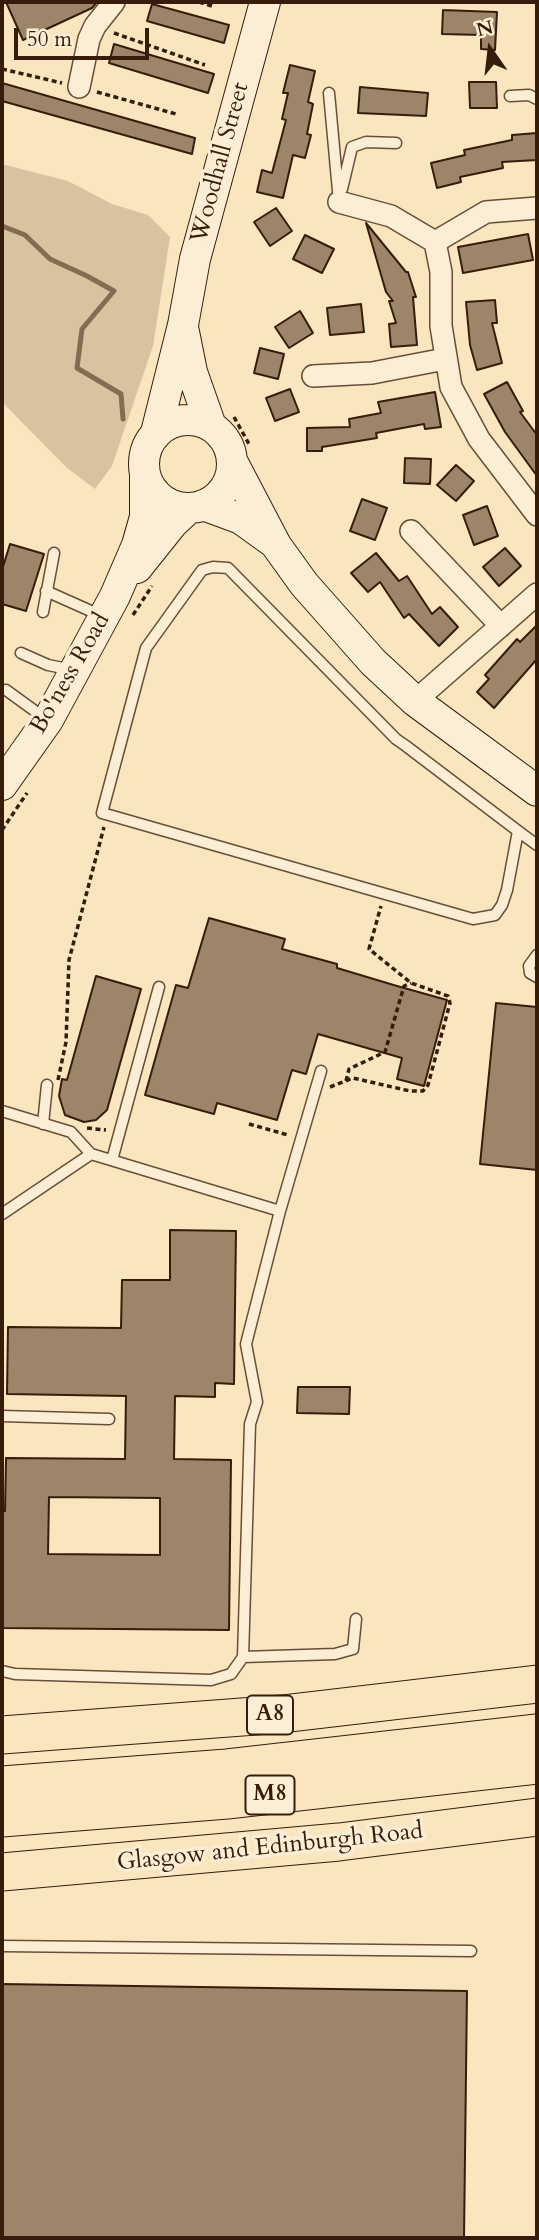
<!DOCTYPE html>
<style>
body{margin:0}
#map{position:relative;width:539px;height:2240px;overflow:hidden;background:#f9e5be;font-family:Cardo,serif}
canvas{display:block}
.frame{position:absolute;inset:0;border:4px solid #381c0b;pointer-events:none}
.north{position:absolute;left:455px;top:14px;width:70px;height:70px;-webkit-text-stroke:5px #fbeed5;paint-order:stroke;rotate:346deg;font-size:19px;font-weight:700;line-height:28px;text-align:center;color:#381c0b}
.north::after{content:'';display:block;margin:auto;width:24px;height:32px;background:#381c0b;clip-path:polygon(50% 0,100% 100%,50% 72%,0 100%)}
.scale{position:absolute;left:14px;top:28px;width:135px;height:32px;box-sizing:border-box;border:4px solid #381c0b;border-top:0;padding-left:9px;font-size:21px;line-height:24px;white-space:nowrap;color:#381c0b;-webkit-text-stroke:5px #fbeed5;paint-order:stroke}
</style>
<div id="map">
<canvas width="539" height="2240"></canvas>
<div class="frame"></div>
<div class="north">N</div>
<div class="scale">50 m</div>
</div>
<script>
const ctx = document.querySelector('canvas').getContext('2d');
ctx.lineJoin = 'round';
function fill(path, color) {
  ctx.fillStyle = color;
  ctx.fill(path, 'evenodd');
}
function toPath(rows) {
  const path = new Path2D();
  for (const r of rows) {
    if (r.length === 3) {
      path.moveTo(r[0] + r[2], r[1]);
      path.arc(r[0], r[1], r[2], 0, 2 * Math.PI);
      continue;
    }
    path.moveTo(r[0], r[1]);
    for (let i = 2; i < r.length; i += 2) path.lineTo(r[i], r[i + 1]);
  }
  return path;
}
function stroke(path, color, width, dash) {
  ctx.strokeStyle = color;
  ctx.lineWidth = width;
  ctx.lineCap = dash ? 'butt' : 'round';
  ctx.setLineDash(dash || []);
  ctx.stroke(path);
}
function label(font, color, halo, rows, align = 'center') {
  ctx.font = font + ' Cardo,serif';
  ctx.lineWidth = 7;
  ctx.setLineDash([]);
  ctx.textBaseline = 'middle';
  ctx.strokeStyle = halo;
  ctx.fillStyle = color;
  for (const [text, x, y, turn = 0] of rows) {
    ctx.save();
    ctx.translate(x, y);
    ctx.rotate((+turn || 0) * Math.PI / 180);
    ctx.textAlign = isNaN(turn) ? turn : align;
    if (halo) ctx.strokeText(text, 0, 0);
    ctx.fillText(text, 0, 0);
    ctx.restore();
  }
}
const green = toPath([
 [2,164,68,181,112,204,148,215,170,237,153,346,112,466,95,489,67,468,2,402]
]);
const stream = toPath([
 [2,226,25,235,50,259,87,276,114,291,82,329,77,368,121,394,123,419]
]);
const building = toPath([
 [6,2,97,2,92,8,23,40,6,2],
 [152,4,229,25,224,43,147,21,152,4],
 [443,10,497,12,495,50,481,49,481,35,442,34,443,10],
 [114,44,214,74,208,93,109,63,114,44],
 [290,65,315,71,308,102,313,104,307,134,311,135,305,158,293,155,283,198,257,192,262,170,272,173,286,120,282,119,288,93,283,93,290,65],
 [469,82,496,82,497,108,470,108,469,82],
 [2,83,195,138,192,154,2,101,2,83],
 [360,87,428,93,426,116,358,113,360,87],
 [537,133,537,160,502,162,503,168,460,177,461,182,437,188,431,163,465,155,464,150,512,140,512,135,537,133],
 [276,208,292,231,270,246,254,222,276,208],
 [366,223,406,272,408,272,416,297,413,297,417,345,391,347,389,324,396,323,389,301,393,301,386,292,366,223],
 [528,234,533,260,463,273,458,247,528,234],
 [305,235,334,249,322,273,293,259,305,235],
 [495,300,497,323,492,323,502,363,477,370,470,345,466,302,495,300],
 [361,304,364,332,330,335,327,308,361,304],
 [300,311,313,333,289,348,275,327,300,311],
 [260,348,284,354,278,379,254,373,260,348],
 [507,382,523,411,520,412,537,435,537,476,505,432,484,394,507,382],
 [290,389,299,412,275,421,266,398,290,389],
 [435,392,441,427,425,429,424,424,376,433,377,438,322,447,322,451,307,451,307,428,350,427,349,419,381,413,378,402,435,392],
 [405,458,431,459,430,484,404,483,405,458],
 [456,465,474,481,456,501,437,485,456,465],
 [362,499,387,508,375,540,350,531,362,499],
 [487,506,498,536,474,545,463,515,487,506],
 [10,544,44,554,26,611,2,604,2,570,10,544],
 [505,548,521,566,499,586,483,567,505,548],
 [376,553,399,581,407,576,432,614,440,607,458,627,439,646,409,614,404,618,380,582,368,592,351,573,376,553],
 [537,625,537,659,494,708,477,692,489,679,485,675,517,639,520,642,537,625],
 [209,918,285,939,282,949,337,964,337,968,397,986,447,1000,424,1086,397,1079,402,1058,318,1034,306,1074,292,1070,277,1120,217,1103,214,1114,145,1095,176,985,188,988,209,918],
 [96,976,141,989,107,1110,96,1120,84,1122,65,1115,59,1096,62,1079,67,1080,96,976],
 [496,1003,537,1007,537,1170,480,1164,496,1003],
 [170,1230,236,1231,234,1384,215,1383,215,1397,175,1396,174,1459,231,1460,229,1630,2,1628,2,1511,5,1511,6,1458,125,1459,126,1396,7,1394,8,1327,121,1328,122,1280,170,1280,170,1230],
 [49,1497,160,1498,160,1555,48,1554,49,1497],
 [298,1387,350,1387,349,1414,297,1413,298,1387],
 [2,1984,467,1991,464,2238,2,2238,2,1984]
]);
const path = toPath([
 [199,2,215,7],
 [114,33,205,65],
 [2,69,62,83],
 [97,92,176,114],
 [234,417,249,444],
 [133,615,152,586],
 [2,830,27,793],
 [58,1080,66,1042,69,960,104,827],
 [346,1081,349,1069,385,1052,404,986,411,983],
 [330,1087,353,1078,410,1091,423,1091,428,1085,450,1003,448,996,411,983,369,949,381,906],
 [249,1124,288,1135],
 [87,1128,106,1130]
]);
const lane = toPath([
 [329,93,339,202],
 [510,96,529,95,537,99],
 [342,189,352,147,366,142,396,143],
 [46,591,102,616],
 [43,612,54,553],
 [21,653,48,665,73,670],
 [6,690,46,719],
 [518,831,507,890,502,905,495,915,473,919,102,813,146,648,202,570,213,567,228,568,396,739,406,746,485,806,518,831,537,845],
 [537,955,529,966,530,973,537,977],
 [2,1111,71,1132,91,1154,280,1211],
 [43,1124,47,1085],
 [112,1160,159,987],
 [2,1214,91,1154],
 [2,1416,109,1419],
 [243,1657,335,1654,353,1649,356,1619],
 [2,1671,15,1674,211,1680,231,1674,243,1657,250,1424,257,1402,246,1344,280,1211,321,1071],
 [2,1946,471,1951]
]);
const street = toPath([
 [79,87,89,39,95,26,114,2],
 [339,202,391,216,435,242,441,272,441,326,451,387,479,439,537,515],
 [435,242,486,212,537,208],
 [313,376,372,373,445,359],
 [411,531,501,626],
 [415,701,537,594]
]);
const secondary = toPath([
 [184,332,192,372,211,426],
 [188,464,44],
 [156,433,183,325,195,259,265,2],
 [232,461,276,545,304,584,373,662,415,701,537,791],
 [203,505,241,519,273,542],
 [137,568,173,523,189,508],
 [2,785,48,720,115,596,137,545,145,517,145,476]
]);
const highway = toPath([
 [2,1735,282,1714,537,1684],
 [2,1785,227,1768,537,1733],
 [2,1818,227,1800,537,1765],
 [2,1872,339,1842,537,1817]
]);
const shields = [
 [270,1715,46],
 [270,1795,49]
];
const shieldNames = [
 ["A8",270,1715],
 ["M8",270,1795]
];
const streetNames = [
 ["Woodhall Street",221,163,-75],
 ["Bo'ness Road",71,674,-60],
 ["Glasgow and Edinburgh Road",270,1848,-6]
];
fill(green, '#d8c3a0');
stroke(stream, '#846c52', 5);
fill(building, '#9c8568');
stroke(building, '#381c0b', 2);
stroke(lane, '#684e38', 13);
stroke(street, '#684e38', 24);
stroke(secondary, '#381c0b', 32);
stroke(highway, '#381c0b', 39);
stroke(path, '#381c0b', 3.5, [5, 3.5]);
stroke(lane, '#fbeed5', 10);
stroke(street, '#fbeed5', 21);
stroke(secondary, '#fbeed5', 30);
stroke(highway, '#f9e5be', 37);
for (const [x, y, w] of shields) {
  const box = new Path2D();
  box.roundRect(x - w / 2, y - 19.5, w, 39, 5);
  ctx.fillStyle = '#fbeed5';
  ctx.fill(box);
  stroke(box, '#381c0b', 2);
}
label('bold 23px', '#381c0b', null, shieldNames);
label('24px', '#381c0b', '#fbeed5', streetNames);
</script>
